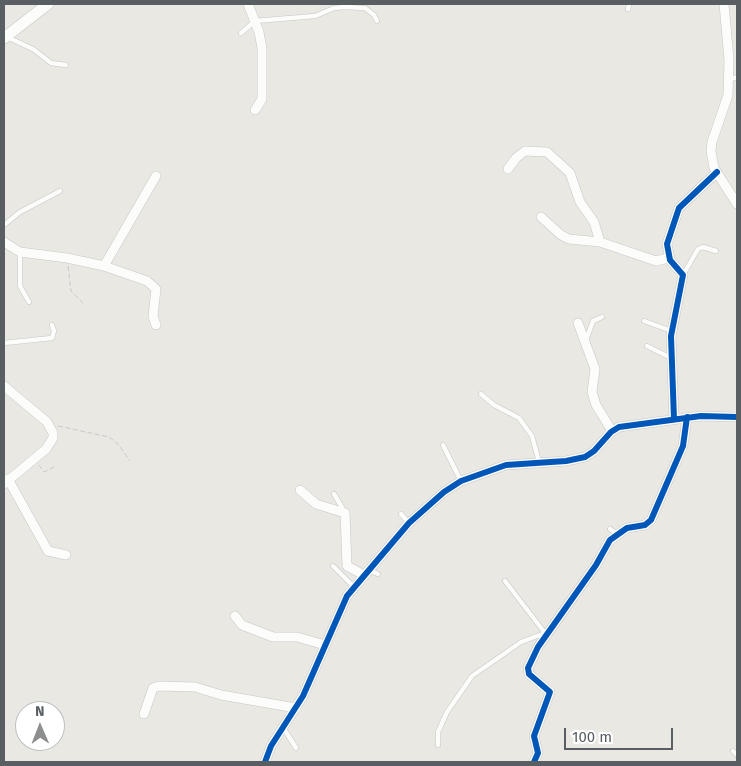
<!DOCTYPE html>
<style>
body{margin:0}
#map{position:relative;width:741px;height:766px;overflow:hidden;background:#eae8e3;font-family:"Fira Sans",sans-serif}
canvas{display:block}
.frame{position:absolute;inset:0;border:5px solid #595e62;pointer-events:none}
.north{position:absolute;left:15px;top:701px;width:50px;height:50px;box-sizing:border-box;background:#fff;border:1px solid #bdbfc0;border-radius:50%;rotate:359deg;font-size:14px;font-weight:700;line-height:20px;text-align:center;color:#595e62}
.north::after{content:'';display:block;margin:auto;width:18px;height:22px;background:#8c8e8f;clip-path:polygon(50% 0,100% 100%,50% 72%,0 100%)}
.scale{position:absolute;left:564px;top:728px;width:109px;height:22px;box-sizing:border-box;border:2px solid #595e62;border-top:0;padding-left:6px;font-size:15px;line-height:18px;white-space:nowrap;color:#595e62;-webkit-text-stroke:4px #fff;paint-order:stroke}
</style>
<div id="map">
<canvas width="741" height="766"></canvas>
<div class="frame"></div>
<div class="north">N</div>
<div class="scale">100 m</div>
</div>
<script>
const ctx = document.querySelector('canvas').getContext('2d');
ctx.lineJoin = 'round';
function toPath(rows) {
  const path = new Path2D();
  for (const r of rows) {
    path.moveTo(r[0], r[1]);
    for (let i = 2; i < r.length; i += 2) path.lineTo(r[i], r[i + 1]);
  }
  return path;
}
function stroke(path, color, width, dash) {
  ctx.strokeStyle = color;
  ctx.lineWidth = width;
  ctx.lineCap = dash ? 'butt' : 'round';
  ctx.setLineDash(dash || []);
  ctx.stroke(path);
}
const path = toPath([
 [68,266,71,291,83,303],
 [58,426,109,437,118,444,130,461],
 [39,465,44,472,56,466]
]);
const service = toPath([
 [628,9,629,4],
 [241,33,255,21,315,16,334,8,344,7,365,8,374,15,377,21],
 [7,37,33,49,51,63,66,65],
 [729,80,737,77],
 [4,225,20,212,60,191],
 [20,252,20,286,29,302],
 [683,275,698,249,703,247,716,251],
 [644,321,672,331],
 [586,340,593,321,602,317],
 [4,343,52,338,54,331,52,325],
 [647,346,671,358],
 [481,394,494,405,519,418,532,436,539,462],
 [443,445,461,481],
 [334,494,344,511],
 [401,514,409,523],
 [610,529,617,534],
 [333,566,354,587],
 [368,570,378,574],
 [505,581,545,633],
 [284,729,296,748],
 [438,745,438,732,447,712,472,676,521,642,545,633],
 [733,751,737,755]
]);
const minor = toPath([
 [248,4,259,32,262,48,262,99,255,110],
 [724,4,729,60,728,95,712,142,711,151,714,168,737,204],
 [508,169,516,158,525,151,547,152,570,173,580,202,594,222,600,242,656,261,669,258],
 [541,217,561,235,569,239,600,242],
 [4,242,20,252,67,258,104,266,147,281,156,289,153,316,156,325],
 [104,266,156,176],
 [578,323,595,369,592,392,596,405,612,431],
 [4,386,47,422,53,433,53,438,46,449,4,484],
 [674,419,671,336,683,275,670,260,667,244,679,208,717,172],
 [8,479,48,551,66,555],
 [300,490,316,504,345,513,347,566,364,575],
 [235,616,242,625,273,637,297,637,325,645],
 [144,714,153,688,159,686,195,687,221,695,296,708],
 [265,762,271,746,303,696,347,596,409,523,444,492,461,481,506,465,566,461,585,457,594,451,611,432,619,427,701,416,737,417],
 [534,762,538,753,534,736,550,692,529,674,528,668,538,647,596,565,610,540,627,528,645,525,651,520,683,446,687,417]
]);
const tertiary = toPath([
 [4,38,48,4]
]);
const cycleway = toPath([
 [674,419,671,336,683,275,670,260,667,244,679,208,717,172],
 [265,762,271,746,303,696,347,596,409,523,444,492,461,481,506,465,566,461,585,457,594,451,611,432,619,427,701,416,737,417],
 [534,762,538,753,534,736,550,692,529,674,528,668,538,647,596,565,610,540,627,528,645,525,651,520,683,446,687,417]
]);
stroke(service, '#c6c6c6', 5.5);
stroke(minor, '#c6c6c6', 10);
stroke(tertiary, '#c6c6c6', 12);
stroke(path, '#c4cac7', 1, [5, 2.5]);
stroke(service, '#fcfcfb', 4.5);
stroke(minor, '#fcfcfb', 9);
stroke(tertiary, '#fcfcfb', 11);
stroke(cycleway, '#0057b8', 6);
</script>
